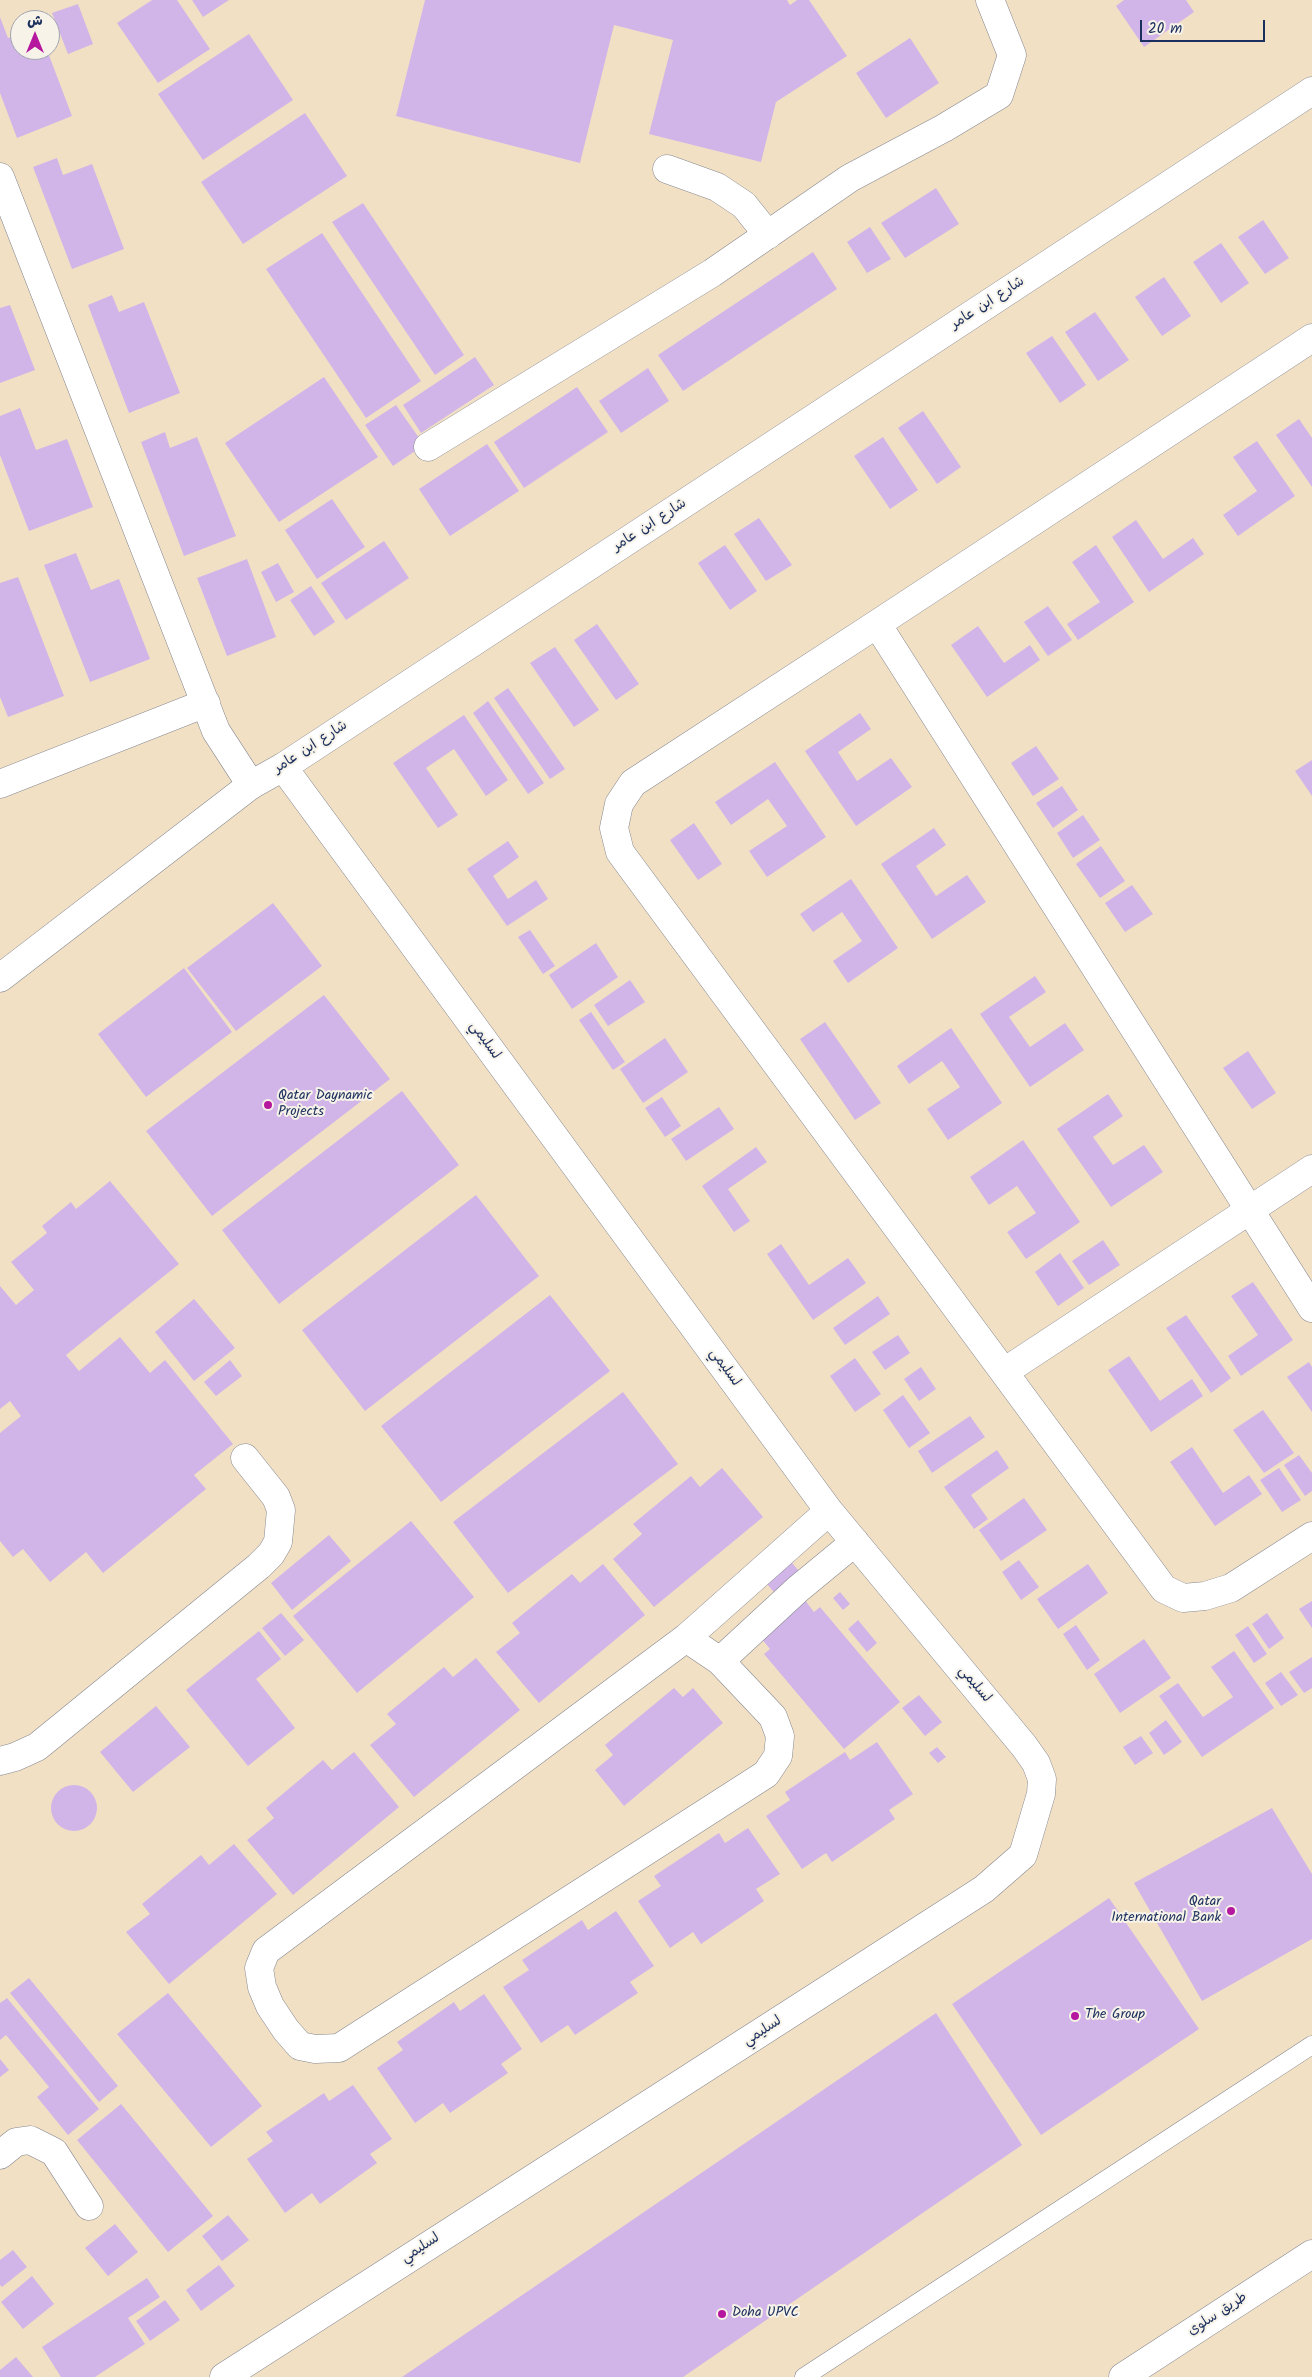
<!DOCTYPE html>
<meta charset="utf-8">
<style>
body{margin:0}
#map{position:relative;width:1312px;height:2377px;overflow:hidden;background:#f2e0c4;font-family:Kalam,"Playpen Sans Arabic",sans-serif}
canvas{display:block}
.north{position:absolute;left:10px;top:10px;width:50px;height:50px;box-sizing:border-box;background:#f7f3e8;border:1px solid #9fa5b1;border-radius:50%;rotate:0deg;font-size:14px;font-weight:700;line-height:20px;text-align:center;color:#1b2f5e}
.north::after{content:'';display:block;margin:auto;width:18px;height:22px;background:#b5179e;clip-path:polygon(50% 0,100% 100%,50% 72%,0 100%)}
.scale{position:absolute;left:1140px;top:20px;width:125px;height:22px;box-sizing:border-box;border:2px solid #1b2f5e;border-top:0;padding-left:6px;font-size:15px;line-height:18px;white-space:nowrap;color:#1b2f5e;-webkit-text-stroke:4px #f7f3e8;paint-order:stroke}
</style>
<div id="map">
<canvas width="1312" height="2377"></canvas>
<div class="north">ش</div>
<div class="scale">20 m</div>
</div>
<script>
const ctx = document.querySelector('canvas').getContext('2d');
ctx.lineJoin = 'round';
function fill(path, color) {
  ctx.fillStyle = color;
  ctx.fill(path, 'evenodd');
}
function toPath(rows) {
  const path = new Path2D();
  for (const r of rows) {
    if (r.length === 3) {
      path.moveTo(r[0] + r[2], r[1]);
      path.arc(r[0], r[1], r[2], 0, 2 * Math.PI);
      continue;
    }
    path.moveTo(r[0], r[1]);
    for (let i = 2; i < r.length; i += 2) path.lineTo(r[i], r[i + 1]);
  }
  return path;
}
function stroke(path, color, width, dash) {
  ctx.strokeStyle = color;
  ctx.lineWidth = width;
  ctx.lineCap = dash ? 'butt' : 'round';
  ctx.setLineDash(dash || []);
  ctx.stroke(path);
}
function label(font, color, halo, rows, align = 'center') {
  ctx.font = font + ' Kalam,"Playpen Sans Arabic",sans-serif';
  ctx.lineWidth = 4;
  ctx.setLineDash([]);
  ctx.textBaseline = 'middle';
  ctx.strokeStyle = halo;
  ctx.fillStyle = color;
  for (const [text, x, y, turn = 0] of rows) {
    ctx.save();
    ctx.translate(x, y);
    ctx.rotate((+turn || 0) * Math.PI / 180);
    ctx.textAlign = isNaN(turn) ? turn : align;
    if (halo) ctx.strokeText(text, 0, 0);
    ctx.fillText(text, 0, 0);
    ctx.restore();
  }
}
const building = toPath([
 [152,0,177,0,210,49,158,83,117,23],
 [192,0,229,0,203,17],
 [425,0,787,0,790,5,797,0,809,0,847,56,776,102,761,162,649,134,673,40,614,25,580,163,396,116],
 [1124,0,1186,0,1194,12,1144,47,1116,6],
 [78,4,93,44,68,54,52,13],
 [0,17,8,38,20,34,20,50,47,50,72,116,17,138,0,93],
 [249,34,293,100,203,160,158,94],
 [910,38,939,83,886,118,856,73],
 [305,113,347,176,243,244,201,182],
 [57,158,63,175,92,164,124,249,72,269,33,167],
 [936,188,959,224,905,258,881,223],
 [363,203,464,355,435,375,332,222],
 [1263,220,1289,258,1265,274,1238,237],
 [870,227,891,259,867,273,847,242],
 [322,233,421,381,366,418,266,269],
 [1221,243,1249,283,1221,303,1193,262],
 [813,252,837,289,683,391,658,355],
 [1164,277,1191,316,1162,336,1135,297],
 [112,295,119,312,144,302,180,393,129,413,88,305],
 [10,305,35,370,0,383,0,308],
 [1095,312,1129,360,1098,381,1065,332],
 [1052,336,1086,385,1060,403,1026,353],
 [475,357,494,385,421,433,403,405],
 [648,368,669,401,621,433,599,401],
 [324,377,378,457,279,522,225,443],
 [577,387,608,432,524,488,494,442],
 [396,405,424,445,393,466,365,425],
 [20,408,36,450,67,439,93,507,29,531,0,455,0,416],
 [923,411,961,467,937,484,898,428],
 [1299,419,1312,438,1312,487,1276,435],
 [165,432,170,448,197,437,236,536,184,556,141,442],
 [883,437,918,490,890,509,854,456],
 [1257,441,1295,496,1238,536,1223,515,1257,491,1233,457],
 [487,444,519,491,450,536,419,489],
 [332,499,365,547,317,579,285,530],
 [759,518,792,565,766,581,734,534],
 [1136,520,1163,559,1193,538,1204,554,1149,592,1112,537],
 [384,541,409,578,346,620,321,583],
 [725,545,757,591,730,610,698,563],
 [1096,545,1134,602,1078,640,1067,624,1100,602,1072,562],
 [76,553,91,590,119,579,150,659,90,682,44,565],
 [247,559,276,637,227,656,197,578],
 [278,563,294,592,276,602,261,572],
 [18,577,64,696,8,717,0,697,0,583],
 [311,586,335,622,314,636,290,600],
 [1048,606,1072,640,1048,656,1024,622],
 [597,624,639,684,616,700,574,640],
 [978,626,1004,663,1030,645,1040,660,987,697,951,645],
 [555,647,599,710,574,727,530,663],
 [508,688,565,769,550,779,494,698],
 [488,701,544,783,528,794,473,713],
 [860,713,871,729,838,752,857,781,891,758,912,787,856,826,805,751],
 [464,715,508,780,486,796,454,749,426,768,458,815,438,828,393,763],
 [1036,746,1059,779,1033,796,1011,763],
 [1312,760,1312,796,1295,771],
 [775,762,826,837,767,877,749,851,787,826,768,799,731,825,715,802],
 [1062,786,1078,810,1053,828,1036,803],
 [1083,815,1100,840,1073,858,1057,833],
 [694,823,722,864,698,880,670,840],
 [934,828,946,845,916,866,936,896,967,875,986,902,932,939,881,864],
 [508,841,519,857,493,876,508,899,536,880,548,899,507,926,467,869],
 [1101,846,1125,881,1100,898,1076,864],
 [851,879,898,948,848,983,833,961,862,941,842,912,813,932,800,914],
 [1132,885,1153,914,1125,932,1105,903],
 [273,903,322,966,236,1031,187,968],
 [530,930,555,966,543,974,518,937],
 [596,943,618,977,572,1009,549,975],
 [184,968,232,1032,146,1097,98,1034],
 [1035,976,1046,992,1009,1017,1030,1047,1065,1023,1084,1050,1030,1087,980,1014],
 [630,980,645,1002,608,1026,594,1005],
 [324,995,390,1079,212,1216,146,1131],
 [591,1012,625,1062,613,1070,579,1020],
 [825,1022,881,1103,855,1120,800,1039],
 [951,1028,1002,1103,948,1140,927,1109,960,1087,942,1061,909,1084,897,1066],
 [665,1038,688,1072,643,1103,620,1069],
 [1248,1051,1276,1093,1252,1109,1223,1068],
 [402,1091,459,1165,279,1304,222,1230],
 [1108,1094,1123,1116,1093,1137,1113,1165,1144,1145,1163,1172,1111,1207,1057,1129],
 [662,1097,681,1126,665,1137,645,1108],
 [719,1107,734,1129,686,1161,671,1139],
 [1023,1140,1080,1222,1026,1259,1007,1232,1036,1213,1017,1186,989,1205,970,1177],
 [756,1147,767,1162,728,1189,750,1221,734,1232,702,1186],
 [110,1181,179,1264,66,1355,79,1371,120,1337,150,1373,165,1360,233,1444,194,1475,206,1489,103,1573,86,1552,50,1582,23,1549,13,1557,0,1541,0,1433,21,1416,10,1401,0,1409,0,1286,16,1305,34,1290,11,1262,47,1233,42,1226,71,1202,76,1209],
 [476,1195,539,1276,365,1411,302,1330],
 [1103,1240,1120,1265,1089,1285,1072,1261],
 [781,1244,809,1285,848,1258,866,1283,813,1320,767,1254],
 [1060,1253,1084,1288,1058,1306,1035,1272],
 [1253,1282,1293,1340,1241,1376,1228,1356,1258,1335,1231,1296],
 [550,1295,610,1371,441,1502,381,1426],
 [878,1296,890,1314,845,1345,833,1328],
 [194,1299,235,1348,194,1381,155,1332],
 [1186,1315,1231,1378,1211,1393,1166,1328],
 [898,1335,910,1353,885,1370,872,1352],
 [1129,1356,1160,1401,1192,1379,1203,1396,1151,1432,1108,1370],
 [855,1358,881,1394,855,1412,830,1376],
 [230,1360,242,1376,216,1396,204,1382],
 [1309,1362,1312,1367,1312,1412,1287,1377],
 [921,1367,936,1389,919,1401,904,1379],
 [623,1392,678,1464,508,1593,453,1522],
 [903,1395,930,1433,909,1448,883,1410],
 [1263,1410,1294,1453,1264,1473,1233,1430],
 [970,1416,985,1437,932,1473,918,1451],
 [1192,1447,1223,1493,1249,1475,1262,1494,1215,1526,1170,1462],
 [997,1450,1009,1468,971,1495,988,1519,974,1529,944,1487],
 [1299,1455,1312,1473,1312,1491,1305,1496,1284,1465],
 [722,1468,763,1517,654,1607,613,1559,642,1534,633,1524,691,1476,700,1487],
 [1279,1468,1301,1500,1282,1512,1260,1480],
 [1024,1498,1047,1530,1001,1561,979,1530],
 [411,1521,474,1597,357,1693,293,1616],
 [329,1535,351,1561,292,1610,271,1583],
 [787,1557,804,1577,779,1598,761,1577],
 [1019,1560,1039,1587,1021,1600,1002,1572],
 [603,1564,645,1615,539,1703,496,1652,520,1633,512,1623,572,1574,580,1583],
 [1088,1564,1108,1593,1058,1629,1037,1599],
 [840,1592,850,1604,843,1610,833,1598],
 [801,1595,814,1612,820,1607,900,1702,844,1749,764,1654,770,1649,756,1632],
 [1312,1601,1312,1628,1299,1609],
 [281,1613,304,1640,285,1656,262,1628],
 [1267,1613,1284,1638,1269,1649,1252,1624],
 [858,1620,877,1643,867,1652,848,1629],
 [1076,1625,1100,1660,1087,1670,1063,1634],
 [1248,1626,1267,1654,1254,1663,1235,1635],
 [259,1631,281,1659,256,1679,295,1728,248,1766,186,1690],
 [1144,1639,1171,1678,1120,1713,1094,1674],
 [1234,1651,1274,1708,1202,1757,1159,1696,1178,1683,1203,1717,1233,1697,1211,1667],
 [1312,1657,1312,1688,1304,1693,1289,1672],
 [476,1658,520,1710,414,1797,370,1745,396,1724,387,1714,444,1667,453,1677],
 [1281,1672,1298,1695,1281,1706,1265,1683],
 [674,1688,683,1697,693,1688,723,1723,624,1806,595,1770,613,1755,605,1745],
 [919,1695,942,1722,925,1736,902,1708],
 [156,1706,190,1747,133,1792,100,1752],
 [1166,1720,1182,1742,1164,1755,1149,1733],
 [1141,1736,1153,1753,1135,1765,1123,1747],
 [877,1742,913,1794,889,1810,895,1819,832,1862,826,1853,802,1869,766,1816,790,1800,785,1792,845,1752,850,1760],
 [937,1747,946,1757,938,1763,929,1753],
 [354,1752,399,1807,293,1895,247,1840,274,1818,266,1808,323,1760,332,1770],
 [74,1808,23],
 [1272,1808,1312,1874,1312,1939,1202,2001,1134,1883],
 [748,1828,780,1874,756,1889,764,1901,701,1944,693,1932,670,1948,638,1901,661,1886,654,1876,719,1833,725,1843],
 [234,1844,277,1894,169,1984,126,1932,150,1914,142,1904,201,1855,209,1865],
 [1109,1898,1199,2029,1041,2135,952,2004],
 [616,1911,654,1966,630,1982,638,1993,575,2035,568,2025,541,2043,503,1987,529,1970,522,1960,582,1920,588,1930],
 [29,1978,118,2086,99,2102,10,1993],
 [168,1993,262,2106,211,2147,117,2034],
 [484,1994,522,2049,501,2064,508,2073,450,2113,443,2103,415,2123,377,2068,403,2050,397,2042,454,2002,460,2011],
 [7,1998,99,2109,68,2135,37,2097,49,2087,6,2035,0,2040,0,2003],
 [936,2013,1022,2145,683,2377,402,2377],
 [0,2059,9,2070,0,2077],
 [353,2085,392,2139,370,2154,377,2163,320,2204,312,2193,285,2213,247,2159,273,2141,266,2132,324,2093,329,2101],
 [121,2104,213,2216,168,2252,77,2140],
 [228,2215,249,2240,222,2261,202,2236],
 [115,2224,138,2252,108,2276,85,2248],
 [13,2250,27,2267,2,2287,0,2285,0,2260],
 [219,2265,235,2286,201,2311,186,2290],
 [32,2276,54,2304,23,2329,1,2302],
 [147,2278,160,2297,128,2318,145,2344,95,2377,61,2377,42,2347],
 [165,2300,180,2320,150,2341,136,2321],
 [16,2357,33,2377,0,2377,0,2370]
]);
const service = toPath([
 [804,2377,1312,2045]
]);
const minor = toPath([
 [667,169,717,187,744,205,768,235],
 [0,177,216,731,251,785],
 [1312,338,877,624,633,783,619,804,614,828,620,852,1164,1589,1183,1598,1205,1596,1231,1588,1312,1536],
 [428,447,712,273,850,178,944,128,999,95,1012,55,990,0],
 [877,624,1312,1308],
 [0,784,206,703],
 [1004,1372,1312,1169],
 [686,1638,720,1661,773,1717,780,1736,778,1756,766,1774,339,2048,315,2049,300,2046,286,2030,270,2006,262,1987,259,1968,266,1951,686,1638,829,1511],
 [720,1661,798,1589,855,1542],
 [0,1761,15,1757,37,1747,259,1566,271,1554,278,1542,281,1510,276,1497,245,1458],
 [0,2155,16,2142,30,2140,54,2152,89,2206],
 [224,2377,984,1889,1023,1855,1041,1794,1042,1779,1036,1763,1024,1746,829,1511,283,767]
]);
const tertiary = toPath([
 [0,978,251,785,283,767,1312,91]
]);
const secondary = toPath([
 [1123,2377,1312,2254]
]);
const markers = [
 [268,1105,5,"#b5179e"],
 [1231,1911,5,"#b5179e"],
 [1075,2016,5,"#b5179e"],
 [722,2314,5,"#b5179e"]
];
const streetNames = [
 ["شارع ابن عامر",988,304,-33],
 ["شارع ابن عامر",650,526,-33],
 ["شارع ابن عامر",311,748,-33],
 ["لسليمي",484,1041,54],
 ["لسليمي",724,1368,54],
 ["لسليمي",974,1685,50],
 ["لسليمي",763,2032,-33],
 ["لسليمي",421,2249,-33],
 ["طريق سلوى",1218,2315,-33]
];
const poiNames = [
 ["Qatar Daynamic",278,1097],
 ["Projects",278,1113],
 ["Qatar",1221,1903,"right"],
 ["International Bank",1221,1919,"right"],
 ["The Group",1085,2016],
 ["Doha UPVC",732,2314]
];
fill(building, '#d2b5e8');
stroke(service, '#868891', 19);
stroke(minor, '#868891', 29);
stroke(tertiary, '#868891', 29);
stroke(secondary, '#868891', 29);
stroke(service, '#fff', 18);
stroke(minor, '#fff', 28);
stroke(tertiary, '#fff', 28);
stroke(secondary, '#fff', 28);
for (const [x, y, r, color] of markers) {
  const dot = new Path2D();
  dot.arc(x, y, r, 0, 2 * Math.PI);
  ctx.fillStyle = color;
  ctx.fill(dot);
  stroke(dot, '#f7f3e8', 2);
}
label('14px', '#1b2f5e', '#f7f3e8', streetNames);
label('14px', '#1b2f5e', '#f7f3e8', poiNames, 'left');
</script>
